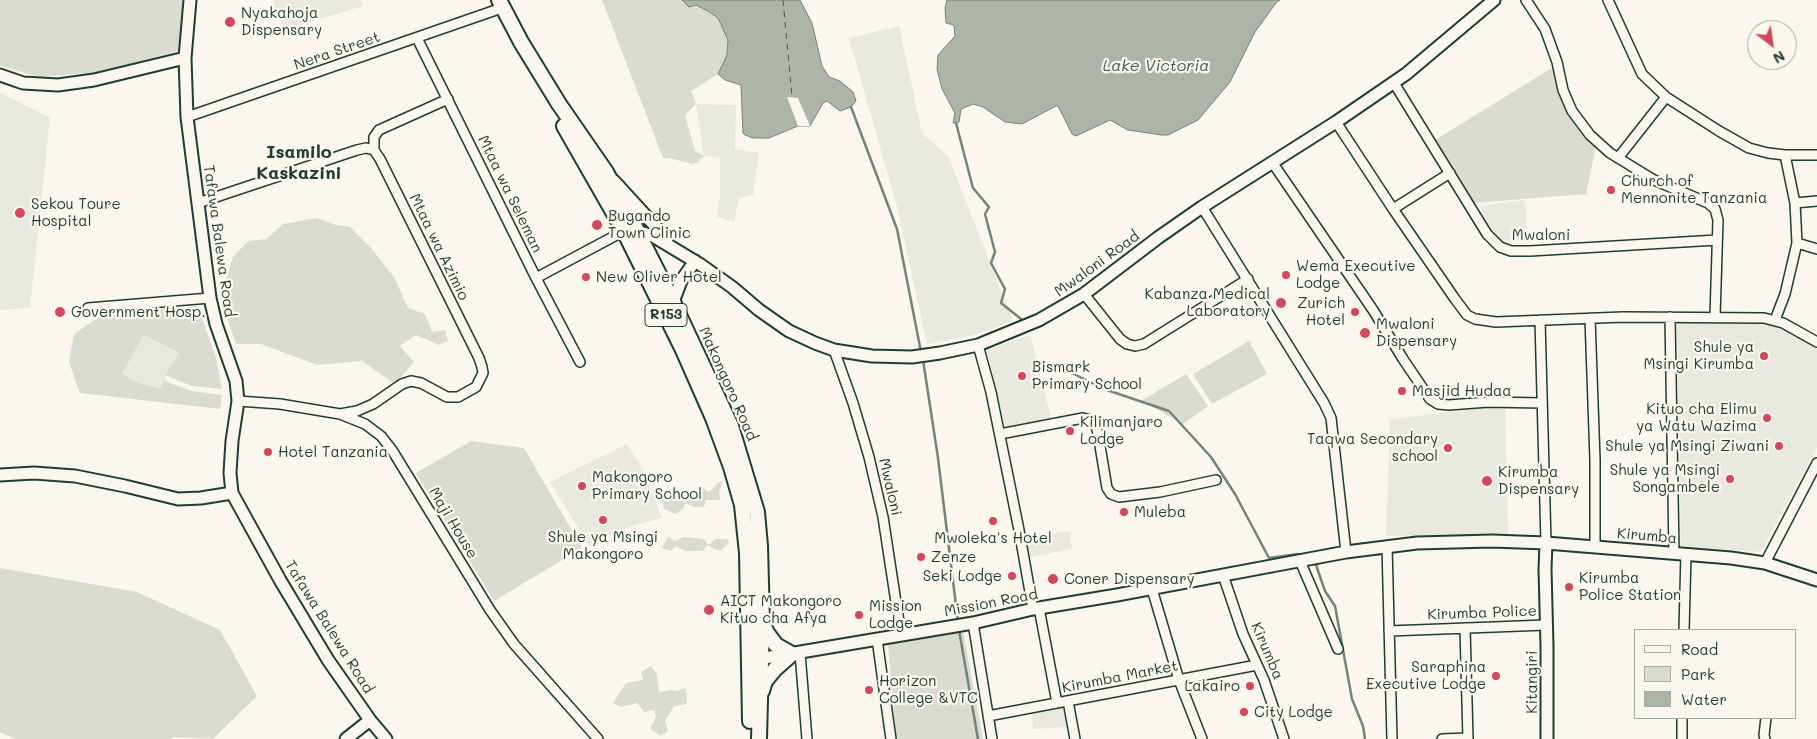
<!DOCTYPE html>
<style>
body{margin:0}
#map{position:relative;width:1817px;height:739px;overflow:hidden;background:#fbf7ec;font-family:Mali,sans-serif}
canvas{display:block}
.legend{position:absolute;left:1634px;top:629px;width:162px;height:90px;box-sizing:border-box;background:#fbf7ec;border:1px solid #a3ada2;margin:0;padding:6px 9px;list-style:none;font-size:15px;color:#1f3d34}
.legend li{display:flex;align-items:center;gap:10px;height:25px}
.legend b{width:25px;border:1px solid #a3ada2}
.north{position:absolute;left:1747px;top:20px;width:50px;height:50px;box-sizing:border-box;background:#fbf7ec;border:1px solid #a3ada2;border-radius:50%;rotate:150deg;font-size:14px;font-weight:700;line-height:20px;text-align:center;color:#1f3d34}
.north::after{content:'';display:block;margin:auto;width:18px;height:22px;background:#d1495b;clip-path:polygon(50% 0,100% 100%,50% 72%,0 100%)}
</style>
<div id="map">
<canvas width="1817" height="739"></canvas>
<ul class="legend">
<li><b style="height:6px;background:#fbf7ec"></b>Road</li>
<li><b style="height:14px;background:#dbdcd1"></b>Park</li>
<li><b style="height:14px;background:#adb4aa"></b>Water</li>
</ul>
<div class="north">N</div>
</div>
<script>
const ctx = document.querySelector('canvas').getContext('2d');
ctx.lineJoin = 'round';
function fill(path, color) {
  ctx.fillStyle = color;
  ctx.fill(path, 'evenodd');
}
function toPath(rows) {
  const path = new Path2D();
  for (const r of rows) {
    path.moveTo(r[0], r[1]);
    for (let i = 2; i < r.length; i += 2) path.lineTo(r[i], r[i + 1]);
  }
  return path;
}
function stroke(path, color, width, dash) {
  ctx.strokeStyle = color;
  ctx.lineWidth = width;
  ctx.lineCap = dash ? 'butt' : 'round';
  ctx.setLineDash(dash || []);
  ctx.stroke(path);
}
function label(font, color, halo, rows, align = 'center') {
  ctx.font = font + ' Mali,sans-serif';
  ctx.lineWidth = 4.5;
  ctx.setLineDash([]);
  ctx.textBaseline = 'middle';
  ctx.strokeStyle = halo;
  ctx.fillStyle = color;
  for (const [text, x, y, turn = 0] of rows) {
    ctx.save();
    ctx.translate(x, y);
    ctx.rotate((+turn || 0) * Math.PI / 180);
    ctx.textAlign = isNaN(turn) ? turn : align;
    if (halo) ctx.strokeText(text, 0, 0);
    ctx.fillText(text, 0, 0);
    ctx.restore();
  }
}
const built = toPath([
 [273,0,361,0,363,6,283,30],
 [899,26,922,133,948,156,1013,321,974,335,927,344,897,207,849,38],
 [0,93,50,118,30,308,0,310],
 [696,104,736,105,735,149,759,153,753,195,739,198,734,222,717,217,720,195,720,158,704,156],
 [1524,200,1527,212,1526,239,1500,242,1484,216,1481,206],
 [1677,323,1771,324,1817,349,1817,447,1761,552,1681,546],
 [144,335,179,353,166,375,165,381,160,388,139,383,122,374],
 [1030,335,1051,418,1005,427,987,350],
 [1505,406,1508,534,1386,536,1390,419],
 [627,444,646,475,662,518,631,526,589,546,550,482],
 [1070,531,1072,549,1029,557,1027,536],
 [1031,705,1063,705,1068,727,1033,729]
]);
const green = toPath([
 [0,0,184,0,178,51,100,72,40,77,0,66],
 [602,0,682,0,689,7,696,5,708,11,718,18,728,40,727,55,718,74,691,91,696,104,685,115,695,151,704,156,696,163,693,164,669,158,663,158],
 [1555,66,1561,92,1574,122,1596,146,1586,194,1472,203,1435,140],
 [316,218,336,225,350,227,371,248,394,277,408,308,425,314,432,332,445,330,448,341,439,345,416,335,400,346,414,362,395,384,362,361,317,365,261,344,236,344,220,296,233,257,248,241,266,239,283,224],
 [198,306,216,358,222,389,192,386,165,375,179,353,144,335,122,374,139,383,160,388,165,381,191,391,222,395,220,409,80,393,69,362,74,334,106,312,130,312],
 [1249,341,1267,374,1212,404,1193,374],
 [1186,374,1208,406,1183,424,1141,401],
 [471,441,524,448,582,548,494,601,416,473],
 [723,481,719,492,720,500,706,500,704,507,694,507,685,503,683,509,675,514,664,509,662,500,671,492,683,500,689,490,703,488,709,492,719,482],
 [668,537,675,541,684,537,703,539,709,545,715,539,728,539,729,543,720,551,707,545,703,551,685,551,676,546,671,551,662,548],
 [0,568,137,592,220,630,257,696,213,739,173,737,172,739,15,739,0,732],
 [963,631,983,739,896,739,888,644],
 [651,666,657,675,659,692,672,690,676,691,686,688,687,704,674,706,665,721,668,731,661,736,650,729,656,717,654,710,644,712,637,703,621,707,613,703,626,683,643,680,641,672]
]);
const water = toPath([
 [682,0,800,0,812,23,822,66,829,77,840,81,853,92,856,101,851,107,840,111,827,101,823,103,810,126,798,126,769,138,753,138,745,135,743,133,741,85,725,80,718,74,727,55,728,40,718,18,708,11,696,5,689,7,682,0],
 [947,0,1280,0,1276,3,1255,32,1230,82,1198,120,1168,135,1162,135,1128,130,1110,120,1076,136,1072,134,1058,106,1056,106,1022,124,1005,122,983,107,973,104,961,109,959,122,953,123,955,113,942,89,937,69,938,55,955,36,954,25,946,23,945,8,947,0]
]);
const pier = toPath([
 [787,97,798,98,810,126,798,126]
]);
const stream = toPath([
 [851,107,897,229,921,352],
 [956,123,973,188,989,207,985,214,995,252,991,263,1005,289,1001,303,1021,319],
 [923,360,938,458,958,622],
 [1060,367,1104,389,1169,411,1211,457,1235,494,1269,558,1298,554],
 [1315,562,1325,591,1335,606,1352,699,1363,726,1365,739],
 [959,630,978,739]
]);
const ferry = toPath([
 [783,0,792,97]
]);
const street = toPath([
 [1526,0,1545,29,1557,62,1563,90,1572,111,1590,135,1610,153,1654,180,1708,203,1715,209,1718,220,1715,317],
 [1608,0,1642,74,1666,97,1719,131,1749,148,1768,153,1785,155,1817,155],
 [417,38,536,278,580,362],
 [1394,83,1487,234,1500,247,1511,251,1530,251,1717,240],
 [187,117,496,10],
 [1336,122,1393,209,1455,299,1467,315,1475,319,1496,322,1623,317,1764,318,1783,323,1817,342],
 [374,150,374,137,379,130,448,99],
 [1618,158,1666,97],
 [1272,162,1373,310,1403,359,1430,399,1438,404,1449,405,1488,402,1542,403],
 [198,203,357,150,366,148,374,150,380,159,479,358,482,367,483,373,476,387,458,397,447,397,421,383,411,381,402,384,373,404,357,411,340,414],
 [1795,203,1817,201],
 [1202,207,1324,403,1331,418,1346,552],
 [1393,209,1450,173],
 [1797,243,1817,249],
 [536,278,624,231],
 [1084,294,1120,339,1127,344,1135,346,1144,344,1248,279],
 [88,308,210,298],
 [1670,317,1674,553],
 [1590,318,1595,460,1595,546],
 [1540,320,1546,543],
 [1775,320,1785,294,1797,243,1795,203,1785,155],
 [978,345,991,392,1019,530,1033,609],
 [834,350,853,403,869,457,883,517,901,635],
 [238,401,280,404,340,414,365,424,381,436,392,450,490,610,514,644,598,739],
 [1000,434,1083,418,1091,420,1096,426,1098,434,1107,488,1111,494,1119,497,1160,492,1216,480],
 [1387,546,1392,739],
 [1300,561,1338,649],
 [1765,563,1817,463],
 [1223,575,1243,634,1264,680,1284,739],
 [1152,589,1179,680,1202,739],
 [1039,608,1057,703],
 [973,623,992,739],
 [1465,628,1468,739],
 [1684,630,1686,554],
 [1389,631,1546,625],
 [877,639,891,739],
 [800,653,807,739],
 [1068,701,1075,739],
 [988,716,1257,665],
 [1442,739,1468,738],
 [1682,739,1682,718],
 [1765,739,1764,735,1766,718]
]);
const secondary = toPath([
 [190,0,185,58,187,117,210,298,216,324,236,381,238,401,232,441,230,473,232,493,280,580,328,660,370,720,386,739],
 [0,75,23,83,58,85,94,80,185,58],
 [614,181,667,239],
 [633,230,653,236,701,265,732,287,759,310,789,331,815,343,834,350,872,356,912,357,940,353,978,345,1039,320,1084,294,1159,237,1202,207,1336,122,1406,74,1494,0],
 [673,302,681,281,695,261],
 [0,475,34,473,75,476,125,486,178,499,201,498,232,493],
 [1546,543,1545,569,1547,646,1547,739],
 [753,660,973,623,1033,609,1117,595,1346,552,1417,543,1492,541,1546,543,1731,558,1765,563,1817,580],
 [346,739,370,720]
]);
const primary = toPath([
 [499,0,521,42,559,104,606,172,632,221,673,302,731,426,757,512,760,546,762,621,759,739],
 [564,126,624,231,683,350,713,418,731,467,742,505,747,553,750,721],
 [762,691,765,681,775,669,792,654,776,645,767,633,762,622]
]);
const markers = [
 [230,22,6,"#d1495b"],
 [1611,190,5,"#d1495b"],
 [20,213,6,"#d1495b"],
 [597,225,6,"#d1495b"],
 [1286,275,5,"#d1495b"],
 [586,277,5,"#d1495b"],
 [1281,303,6,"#d1495b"],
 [60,312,6,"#d1495b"],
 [1355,312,5,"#d1495b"],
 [1365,333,6,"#d1495b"],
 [1764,356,5,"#d1495b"],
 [1022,376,5,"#d1495b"],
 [1402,391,5,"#d1495b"],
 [1767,418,5,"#d1495b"],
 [1070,431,5,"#d1495b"],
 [1779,446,5,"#d1495b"],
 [1448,448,5,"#d1495b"],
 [268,452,5,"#d1495b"],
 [1730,479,5,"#d1495b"],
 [1487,481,6,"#d1495b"],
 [582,486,5,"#d1495b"],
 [1124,512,5,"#d1495b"],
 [603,520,5,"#d1495b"],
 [993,521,5,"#d1495b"],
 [921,557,5,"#d1495b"],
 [1012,576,5,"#d1495b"],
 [1053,579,6,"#d1495b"],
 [1569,587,5,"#d1495b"],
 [709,610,6,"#d1495b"],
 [859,615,5,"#d1495b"],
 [1496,676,5,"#d1495b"],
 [1250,686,5,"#d1495b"],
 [869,690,5,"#d1495b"],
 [1244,712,5,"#d1495b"]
];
const shields = [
 [666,315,42]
];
const shieldNames = [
 ["R153",666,315]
];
const poiNames = [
 ["Nyakahoja",241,13],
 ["Dispensary",241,30],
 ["Church of",1621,181],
 ["Mennonite Tanzania",1621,198],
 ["Sekou Toure",31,204],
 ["Hospital",31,221],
 ["Bugando",608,216],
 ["Town Clinic",608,233],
 ["Wema Executive",1296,266],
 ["Lodge",1296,283],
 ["New Oliver Hotel",596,277],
 ["Kabanza Medical",1270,294,"right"],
 ["Laboratory",1270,311,"right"],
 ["Zurich",1345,303,"right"],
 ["Hotel",1345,320,"right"],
 ["Government Hosp.",71,312],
 ["Mwaloni",1376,324],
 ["Dispensary",1376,341],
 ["Shule ya",1754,347,"right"],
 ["Msingi Kirumba",1754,364,"right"],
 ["Bismark",1032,367],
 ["Primary School",1032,384],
 ["Masjid Hudaa",1412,391],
 ["Kituo cha Elimu",1757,409,"right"],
 ["ya Watu Wazima",1757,426,"right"],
 ["Kilimanjaro",1080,422],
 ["Lodge",1080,439],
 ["Taqwa Secondary",1438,439,"right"],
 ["school",1438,456,"right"],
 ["Shule ya Msingi Ziwani",1769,446,"right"],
 ["Hotel Tanzania",278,452],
 ["Shule ya Msingi",1720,470,"right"],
 ["Songambele",1720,487,"right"],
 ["Kirumba",1498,472],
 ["Dispensary",1498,489],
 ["Makongoro",592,477],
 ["Primary School",592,494],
 ["Muleba",1134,512],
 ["Shule ya Msingi",603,537,"center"],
 ["Makongoro",603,554,"center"],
 ["Mwoleka's Hotel",993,538,"center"],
 ["Zenze",931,557],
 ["Seki Lodge",1002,576,"right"],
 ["Kirumba",1579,578],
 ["Police Station",1579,595],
 ["Coner Dispensary",1064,579],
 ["AICT Makongoro",720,601],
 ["Kituo cha Afya",720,618],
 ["Mission",869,606],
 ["Lodge",869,623],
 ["Saraphina",1486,667,"right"],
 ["Executive Lodge",1486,684,"right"],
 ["Horizon",879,681],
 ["College &VTC",879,698],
 ["Lakairo",1240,686,"right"],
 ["City Lodge",1254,712]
];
const streetNames = [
 ["Nera Street",337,51,-19],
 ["Mtaa wa Seleman",510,194,64],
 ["Mwaloni",1541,235],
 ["Tafawa Balewa Road",219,241,82],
 ["Mtaa wa Azimio",439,247,64],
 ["Mwaloni Road",1097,264,-36],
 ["Makongoro Road",728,384,66],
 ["Mwaloni",890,487,77],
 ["Maji House",453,523,59],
 ["Kirumba",1647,536,5],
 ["Mission Road",991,603,-11],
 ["Kirumba Police",1482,613,-2],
 ["Tafawa Balewa Road",329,627,58],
 ["Kirumba",1267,651,67],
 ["Kirumba Market",1120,677,-11],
 ["Kitangiri",1532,682,-90]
];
const waterNames = [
 ["Lake Victoria",1156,66]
];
const quarterNames = [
 ["Isamilo",299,152],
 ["Kaskazini",299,173]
];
fill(built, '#eae9de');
fill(green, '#dbdcd1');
fill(water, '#adb4aa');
stroke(water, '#74847b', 1);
fill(pier, '#fbf7ec');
stroke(stream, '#74847b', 2.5);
stroke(ferry, '#425b52', 1, [6, 5]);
stroke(street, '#1f3d34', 12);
stroke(secondary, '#1f3d34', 15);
stroke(primary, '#1f3d34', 18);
stroke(street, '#fbf7ec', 9);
stroke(secondary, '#fbf7ec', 11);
stroke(primary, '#fbf7ec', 14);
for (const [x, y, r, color] of markers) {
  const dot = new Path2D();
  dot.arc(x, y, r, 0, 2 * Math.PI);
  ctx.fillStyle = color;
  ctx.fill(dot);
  stroke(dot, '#fbf7ec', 2);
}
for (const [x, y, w] of shields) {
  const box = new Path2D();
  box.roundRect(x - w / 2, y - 11.5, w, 23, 4);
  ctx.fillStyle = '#fbf7ec';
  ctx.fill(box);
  stroke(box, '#1f3d34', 1);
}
label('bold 14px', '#1f3d34', null, shieldNames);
label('15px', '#1f3d34', '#fbf7ec', poiNames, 'left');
label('15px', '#1f3d34', '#fbf7ec', streetNames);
label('italic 16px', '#425b52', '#fbf7ec', waterNames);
label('bold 18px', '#1f3d34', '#fbf7ec', quarterNames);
</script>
